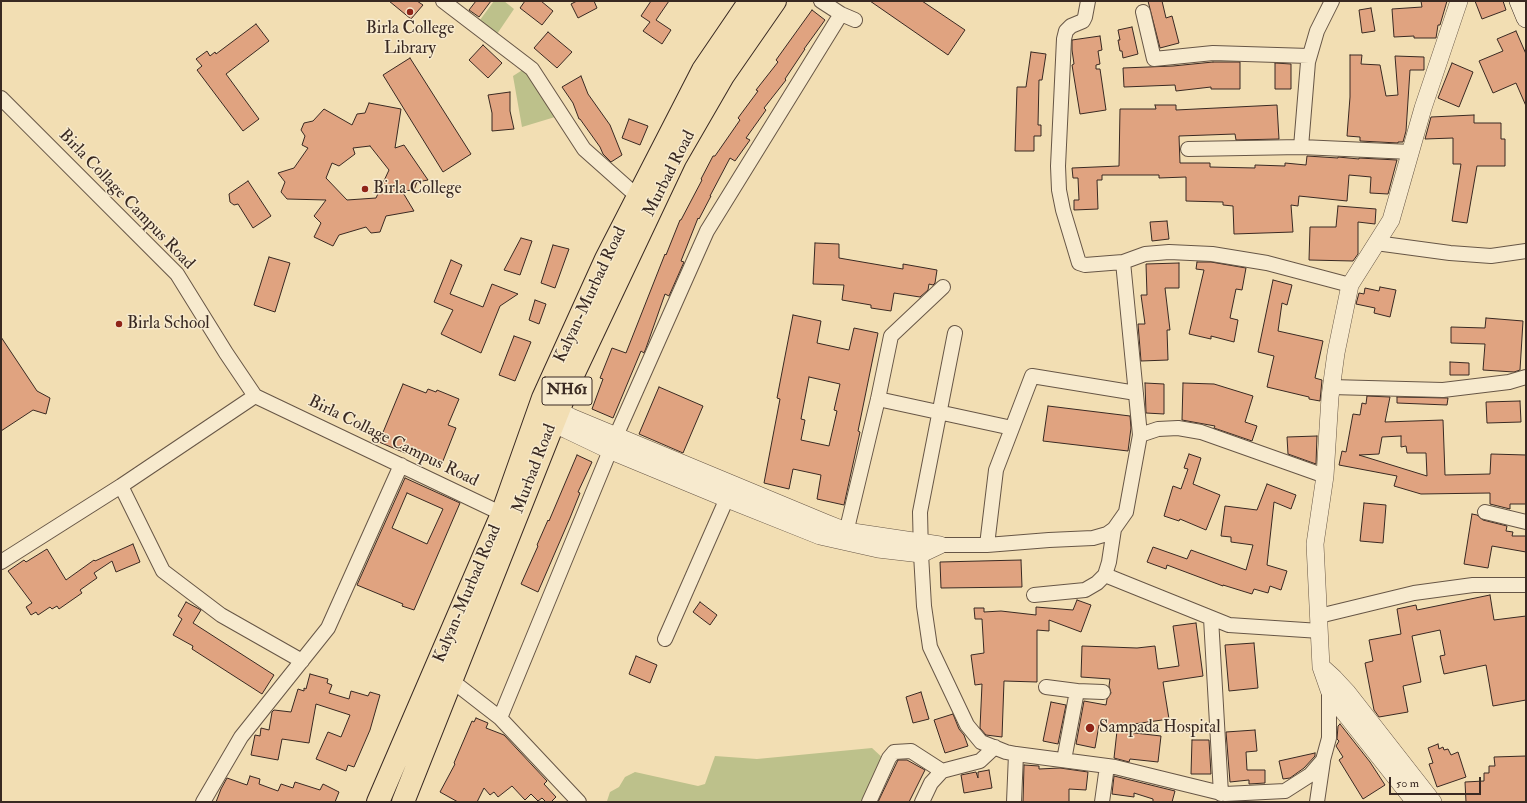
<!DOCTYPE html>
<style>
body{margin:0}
#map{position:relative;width:1527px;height:803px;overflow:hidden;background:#f2deb3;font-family:"IM FELL Double Pica",serif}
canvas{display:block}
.frame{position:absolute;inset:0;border:2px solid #392922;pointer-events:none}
.scale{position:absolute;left:1389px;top:777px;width:92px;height:18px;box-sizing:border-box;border:2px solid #392922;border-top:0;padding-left:5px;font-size:12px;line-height:14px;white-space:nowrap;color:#392922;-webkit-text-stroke:3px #f7eace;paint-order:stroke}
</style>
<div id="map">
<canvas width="1527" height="803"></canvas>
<div class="frame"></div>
<div class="scale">50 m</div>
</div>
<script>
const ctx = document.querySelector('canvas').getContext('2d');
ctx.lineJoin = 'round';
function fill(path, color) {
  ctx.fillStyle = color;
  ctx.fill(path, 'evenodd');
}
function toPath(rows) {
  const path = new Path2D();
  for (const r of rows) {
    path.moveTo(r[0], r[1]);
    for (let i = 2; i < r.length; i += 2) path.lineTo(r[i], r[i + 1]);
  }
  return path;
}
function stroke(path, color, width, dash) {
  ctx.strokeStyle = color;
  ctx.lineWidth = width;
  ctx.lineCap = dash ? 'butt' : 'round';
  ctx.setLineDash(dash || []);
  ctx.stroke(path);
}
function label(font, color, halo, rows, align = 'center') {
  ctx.font = font + ' "IM FELL Double Pica",serif';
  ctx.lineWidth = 3;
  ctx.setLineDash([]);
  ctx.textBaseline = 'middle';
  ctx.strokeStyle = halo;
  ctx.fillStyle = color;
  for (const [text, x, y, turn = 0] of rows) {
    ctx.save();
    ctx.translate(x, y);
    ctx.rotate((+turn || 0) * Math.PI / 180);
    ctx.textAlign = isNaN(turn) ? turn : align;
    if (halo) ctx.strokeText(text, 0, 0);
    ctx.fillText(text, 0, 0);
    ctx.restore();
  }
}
const green = toPath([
 [494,1,504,1,514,9,497,34,480,20],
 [524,69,534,82,555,117,522,127,513,76],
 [872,748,885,760,865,802,607,801,610,792,619,787,625,777,635,772,698,786,705,784,715,756,757,759]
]);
const building = toPath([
 [389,1,417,1,423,5,411,19,389,1],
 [476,1,491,1,479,17,469,10,476,1],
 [525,1,541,1,553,11,542,25,520,8,525,1],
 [577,1,594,1,597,8,578,18,571,4,577,1],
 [651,1,669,1,656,20,671,30,662,44,643,31,650,22,641,16,651,1],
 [870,1,922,1,965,30,948,55,870,1],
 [1148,1,1162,1,1166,18,1172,16,1179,43,1160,48,1148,1],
 [1421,1,1447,1,1440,25,1438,25,1436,38,1414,38,1414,36,1394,37,1392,9,1422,7,1421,1],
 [1475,1,1503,1,1506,10,1482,19,1475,1],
 [1371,8,1375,31,1362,33,1359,10,1371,8],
 [812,10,825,20,804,49,805,49,785,79,786,80,764,108,766,110,746,138,750,140,735,161,730,158,710,196,711,196,699,219,698,218,681,261,684,262,669,296,665,294,646,348,644,353,641,351,613,418,592,409,603,379,600,378,612,348,626,353,665,254,666,255,680,220,681,220,702,180,701,179,713,156,715,156,740,120,738,118,758,91,756,90,778,62,776,60,812,10],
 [256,24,269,41,226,74,259,119,243,131,197,70,202,66,196,59,207,51,210,56,215,52,216,54,256,24],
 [1132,27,1138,54,1123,58,1122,51,1120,51,1118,40,1120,40,1118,30,1132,27],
 [1516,31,1526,54,1526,106,1516,83,1493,93,1479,61,1503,51,1497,39,1516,31],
 [548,32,572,52,557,68,534,48,548,32],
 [1100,36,1102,50,1098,51,1100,64,1096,65,1096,69,1100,69,1106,110,1080,114,1072,65,1074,64,1072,50,1072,40,1100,36],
 [483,45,502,63,488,78,469,60,483,45],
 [1031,52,1046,54,1042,80,1039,80,1038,125,1041,125,1041,136,1034,136,1034,151,1015,151,1017,87,1026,87,1031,52],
 [1350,55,1362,55,1361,64,1380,65,1386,96,1398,95,1395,56,1424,57,1424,70,1410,70,1406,131,1403,142,1398,142,1398,143,1360,141,1360,137,1347,136,1350,97,1350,55],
 [410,58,471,154,443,172,383,75,410,58],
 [1213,62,1240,62,1240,89,1211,89,1211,87,1176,91,1175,85,1124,87,1123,68,1173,66,1213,62],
 [1275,63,1291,64,1291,89,1275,89,1275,63],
 [1452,63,1473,72,1459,107,1438,98,1452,63],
 [581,76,588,94,610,125,622,155,611,162,603,154,600,147,580,119,579,119,573,103,562,87,581,76],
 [510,92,510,111,514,129,492,131,492,113,488,95,510,92],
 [369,103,401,109,395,148,404,145,428,180,417,182,414,190,402,191,414,211,386,216,380,232,371,233,366,227,339,235,333,246,314,237,321,223,314,216,326,200,287,199,281,192,285,182,278,173,294,168,308,148,302,145,305,136,301,130,304,123,313,121,324,109,352,125,357,114,365,113,369,103],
 [370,146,389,170,376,198,347,200,326,178,332,163,339,166,355,154,353,148,370,146],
 [1155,105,1176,105,1176,110,1277,105,1279,139,1236,140,1235,134,1179,136,1180,163,1210,163,1210,167,1255,168,1255,165,1285,166,1285,163,1306,165,1307,156,1338,158,1338,157,1359,159,1359,158,1397,160,1388,194,1370,193,1371,177,1349,175,1347,201,1299,196,1298,206,1291,205,1293,232,1234,234,1233,206,1223,205,1223,202,1186,201,1186,177,1159,178,1159,175,1102,175,1102,180,1097,180,1098,209,1074,210,1074,200,1079,200,1078,178,1073,178,1072,168,1119,166,1120,109,1156,109,1155,105],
 [1474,115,1474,123,1501,123,1501,139,1505,139,1505,166,1477,166,1467,223,1452,221,1461,164,1453,164,1453,138,1425,139,1431,117,1474,115],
 [629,119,648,126,640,145,622,138,629,119],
 [248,181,271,216,253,228,238,204,234,205,230,202,229,194,248,181],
 [1338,206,1376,209,1375,224,1358,222,1358,254,1353,261,1309,260,1310,227,1336,227,1338,206],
 [1167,221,1169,239,1152,241,1150,222,1167,221],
 [521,238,532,241,520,275,504,270,521,238],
 [815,243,839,244,839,258,903,269,903,264,937,270,935,283,933,285,929,284,928,290,920,297,894,293,891,311,871,308,871,305,842,300,844,285,813,284,815,243],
 [553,245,569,249,555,288,541,283,553,245],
 [269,257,290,263,275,312,254,305,269,257],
 [451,260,462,265,450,294,483,307,492,284,518,294,500,306,481,353,441,334,453,310,434,302,451,260],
 [1197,262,1211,262,1246,268,1242,290,1236,289,1230,318,1238,320,1234,342,1211,336,1211,339,1189,334,1204,270,1196,269,1197,262],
 [1179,263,1179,288,1165,288,1170,330,1167,330,1168,360,1141,361,1138,324,1145,324,1141,295,1147,295,1146,264,1179,263],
 [1273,280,1292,285,1287,305,1282,303,1278,331,1323,341,1315,378,1322,380,1320,401,1309,399,1309,397,1267,387,1274,356,1258,352,1273,280],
 [1380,287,1396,290,1390,317,1374,313,1375,308,1356,304,1359,293,1364,294,1365,288,1379,291,1380,287],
 [535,300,546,304,539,324,529,320,535,300],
 [793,315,821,321,817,343,849,350,854,328,878,333,858,431,860,432,844,505,817,499,821,475,793,469,789,489,764,483,780,399,777,398,793,315],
 [809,377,840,384,834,410,837,411,829,446,801,440,805,420,801,419,809,377],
 [1486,318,1523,321,1520,370,1514,372,1483,370,1485,344,1451,343,1451,327,1485,328,1486,318],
 [514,336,531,342,515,381,499,375,514,336],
 [1,337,37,391,50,398,46,414,33,410,1,431,1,337],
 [1450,362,1469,363,1469,375,1450,375,1450,362],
 [1145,383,1164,384,1164,414,1146,413,1145,383],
 [1183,383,1214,384,1253,396,1245,422,1257,426,1252,441,1214,428,1215,426,1182,420,1183,383],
 [403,384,426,393,428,389,436,392,437,390,459,399,448,425,456,428,441,466,422,459,422,460,379,442,403,384],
 [659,387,703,406,683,453,639,434,659,387],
 [1367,396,1390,397,1385,422,1443,420,1445,475,1490,474,1491,454,1526,455,1526,504,1510,504,1510,509,1490,504,1490,493,1421,494,1394,486,1397,476,1339,465,1342,451,1346,452,1353,414,1360,415,1362,403,1366,404,1367,396],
 [1401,436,1401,447,1406,446,1407,453,1426,453,1427,476,1359,455,1379,454,1382,437,1401,436],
 [1397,397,1448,398,1447,405,1397,403,1397,397],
 [1520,401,1521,422,1487,423,1486,402,1520,401],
 [1048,406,1130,416,1131,428,1128,451,1043,441,1048,406],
 [1317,436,1316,464,1288,454,1287,437,1317,436],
 [1189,454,1201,458,1193,484,1220,495,1206,530,1180,519,1179,521,1164,516,1173,486,1181,489,1188,469,1184,468,1189,454],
 [577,455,592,462,578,492,580,493,570,518,538,592,521,584,538,546,537,545,548,520,549,521,577,455],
 [405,478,460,503,414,610,402,606,403,604,357,585,405,478],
 [407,493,443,509,427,544,392,528,407,493],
 [1267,484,1296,495,1291,509,1274,502,1267,565,1287,571,1281,590,1270,586,1268,593,1254,589,1252,594,1223,585,1223,586,1167,565,1166,569,1147,562,1153,547,1187,559,1191,550,1246,570,1253,545,1231,542,1231,537,1221,536,1225,506,1257,510,1267,484],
 [1364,503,1386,505,1383,543,1360,541,1364,503],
 [1472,514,1477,515,1483,520,1507,526,1506,531,1513,532,1512,536,1526,536,1526,552,1492,546,1488,568,1464,564,1472,514],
 [133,544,140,562,116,572,112,561,94,573,97,578,80,590,82,593,59,609,57,606,52,609,50,607,38,615,36,612,31,615,26,607,32,603,8,571,24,560,26,562,47,549,66,580,94,560,95,561,133,544],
 [1021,560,1022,587,941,588,940,562,1021,560],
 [1490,595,1494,620,1526,616,1526,700,1493,706,1486,665,1444,674,1440,656,1445,655,1440,630,1412,636,1421,682,1403,686,1408,712,1379,717,1374,710,1365,663,1373,661,1369,640,1401,634,1397,609,1416,605,1417,610,1490,595],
 [1077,600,1091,605,1081,632,1049,620,1049,631,1037,630,1037,682,1004,681,1002,737,986,735,980,728,982,684,975,685,971,655,984,653,982,619,975,619,974,608,984,608,984,612,1001,611,1036,615,1036,607,1073,610,1077,600],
 [186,602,201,610,193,623,274,675,262,694,192,649,193,646,173,635,182,619,178,616,186,602],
 [700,602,717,615,710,625,693,612,700,602],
 [1196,623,1203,676,1163,682,1169,719,1113,727,1099,725,1095,748,1076,744,1084,701,1106,705,1107,699,1111,693,1109,686,1110,679,1081,677,1082,646,1137,648,1155,646,1158,669,1179,666,1173,626,1196,623],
 [1254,643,1258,688,1229,691,1225,645,1254,643],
 [636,656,657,665,650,683,629,674,636,656],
 [310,674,328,679,327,683,332,685,329,693,349,699,351,691,368,696,370,692,380,695,370,730,354,767,348,765,346,771,316,759,328,732,341,737,350,715,316,704,309,743,282,739,278,760,251,755,255,735,260,736,261,728,269,730,272,712,274,710,291,712,298,689,304,691,304,688,306,689,310,674],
 [921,692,929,719,913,723,906,697,921,692],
 [1051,702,1066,705,1058,744,1043,741,1051,702],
 [953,714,959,729,964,735,968,746,945,753,934,720,953,714],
 [476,718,488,723,486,728,504,735,547,781,544,784,556,797,551,802,546,802,542,798,538,801,531,794,525,800,512,786,498,797,494,792,490,795,484,788,477,802,458,802,440,792,455,764,454,763,472,721,474,722,476,718],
 [1340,724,1370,762,1385,785,1363,799,1339,760,1343,757,1336,746,1339,741,1337,739,1338,726,1340,724],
 [1255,730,1257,751,1246,752,1247,770,1265,770,1265,783,1249,784,1249,780,1230,782,1226,732,1255,730],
 [1117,731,1161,736,1158,762,1130,759,1129,762,1114,758,1117,731],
 [1192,740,1209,740,1211,774,1191,774,1192,740],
 [1438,744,1439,749,1443,747,1444,750,1448,749,1451,755,1458,752,1466,777,1437,787,1429,764,1433,763,1428,748,1438,744],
 [1315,753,1315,756,1304,768,1290,778,1283,779,1279,761,1315,753],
 [1526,756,1526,802,1466,802,1465,782,1484,781,1484,773,1489,773,1489,766,1495,766,1494,757,1526,756],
 [898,760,907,760,925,770,909,802,878,802,898,760],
 [1024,765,1039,766,1039,769,1060,768,1088,772,1086,790,1069,789,1069,802,1023,802,1024,765],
 [989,770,992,788,964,793,961,775,976,772,978,778,978,772,989,770],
 [250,776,260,779,259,784,278,791,281,784,293,788,295,782,320,790,323,784,339,792,335,802,216,802,221,789,227,778,247,785,250,776],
 [1114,776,1175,791,1172,802,1153,802,1153,799,1134,793,1134,797,1112,794,1114,776]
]);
const minor = toPath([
 [443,1,532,69,584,149,638,197,645,201],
 [821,1,841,14,855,20],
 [1088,1,1085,17,1083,21,1071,26,1066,31,1064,39,1058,166,1059,190,1063,210,1079,263,1085,265,1123,262,1145,254,1169,252,1212,254,1267,263,1350,285],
 [1143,12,1154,59,1213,53,1309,56],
 [1,98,177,274,226,353,255,396,509,517],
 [1301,147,1308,62,1317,31,1332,1],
 [1188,149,1301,147,1411,152],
 [1376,243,1450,253,1491,256,1526,251],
 [1123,262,1140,435],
 [955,333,920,512,921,554,924,606,930,647,967,725,981,742,1006,752,1016,754,1115,767,1225,794,1285,791,1310,775,1323,760,1329,738,1329,690,1330,687],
 [1331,387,1443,390,1509,382,1526,377],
 [878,399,1012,428],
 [121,486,163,571,221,615,302,661],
 [1485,512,1526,522],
 [844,541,878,399,891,336,943,287],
 [940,545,987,545,1049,540,1093,538,1107,534,1114,529,1126,512,1140,435,1158,429,1178,428,1201,432,1325,476],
 [987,545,996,470,1032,376,1136,393],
 [1,562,121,486,255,396],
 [1105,575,1229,625,1320,631],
 [1034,595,1085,590,1097,583,1105,575,1109,562,1114,529],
 [1319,616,1414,593,1473,585,1526,585],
 [1211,618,1221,794],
 [665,639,731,489],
 [451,680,500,718,579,802],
 [1046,687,1077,691],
 [500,718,616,436,707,231,841,14],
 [1064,760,1077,691,1103,692],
 [203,802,241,737,328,628,401,465],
 [869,802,889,758,894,752,911,751,942,771],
 [922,802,931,783,942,771,980,761,995,747],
 [1014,802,1016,754],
 [1102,802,1107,766],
 [1317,802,1323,761]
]);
const tertiary = toPath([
 [548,406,571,417,826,523,846,531,940,545],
 [542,419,567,430,611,451,727,499,820,536,878,549,921,554,940,545],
 [1323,668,1334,678,1347,692,1433,802],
 [1415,802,1339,706,1329,690,1321,667,1315,544,1325,476,1330,397,1336,353,1350,285,1391,220,1423,108,1459,1]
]);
const secondary = toPath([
 [1519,1,1526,18]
]);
const trunk = toPath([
 [378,802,502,514,543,398,606,259,703,70,750,1],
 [403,802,571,379,675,159,723,76,775,1]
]);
const markers = [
 [410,12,4,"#8f2418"],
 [365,189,4,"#8f2418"],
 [119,324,4,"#8f2418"],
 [1090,728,5,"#8f2418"]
];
const shields = [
 [567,391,50]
];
const shieldNames = [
 ["NH61",567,391]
];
const poiNames = [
 ["Birla College",410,29,"center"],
 ["Library",410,49,"center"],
 ["Birla College",373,189],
 ["Birla School",127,324],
 ["Sampada Hospital",1099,728]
];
const streetNames = [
 ["Murbad Road",670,174,-63],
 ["Birla Collage Campus Road",126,200,46],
 ["Kalyan-Murbad Road",591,295,-65],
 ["Birla Collage Campus Road",393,442,26],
 ["Murbad Road",535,469,-69],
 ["Kalyan-Murbad Road",468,594,-67]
];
fill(green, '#bdc18b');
fill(building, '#e0a380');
stroke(building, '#392922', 1);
stroke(minor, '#675646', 16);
stroke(tertiary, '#675646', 18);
stroke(secondary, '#392922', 20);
stroke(trunk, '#392922', 24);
stroke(minor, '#f7eace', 14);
stroke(tertiary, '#f7eace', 17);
stroke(secondary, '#f7eace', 19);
stroke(trunk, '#f2deb3', 22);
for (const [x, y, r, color] of markers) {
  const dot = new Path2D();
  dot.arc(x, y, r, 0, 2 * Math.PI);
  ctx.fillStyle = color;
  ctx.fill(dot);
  stroke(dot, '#f7eace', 1.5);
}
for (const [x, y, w] of shields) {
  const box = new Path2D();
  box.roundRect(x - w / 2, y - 14, w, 28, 3);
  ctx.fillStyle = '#f7eace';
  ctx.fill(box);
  stroke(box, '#392922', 1);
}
label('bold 16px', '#392922', null, shieldNames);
label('17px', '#392922', '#f7eace', poiNames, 'left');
label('17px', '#392922', '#f7eace', streetNames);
</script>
